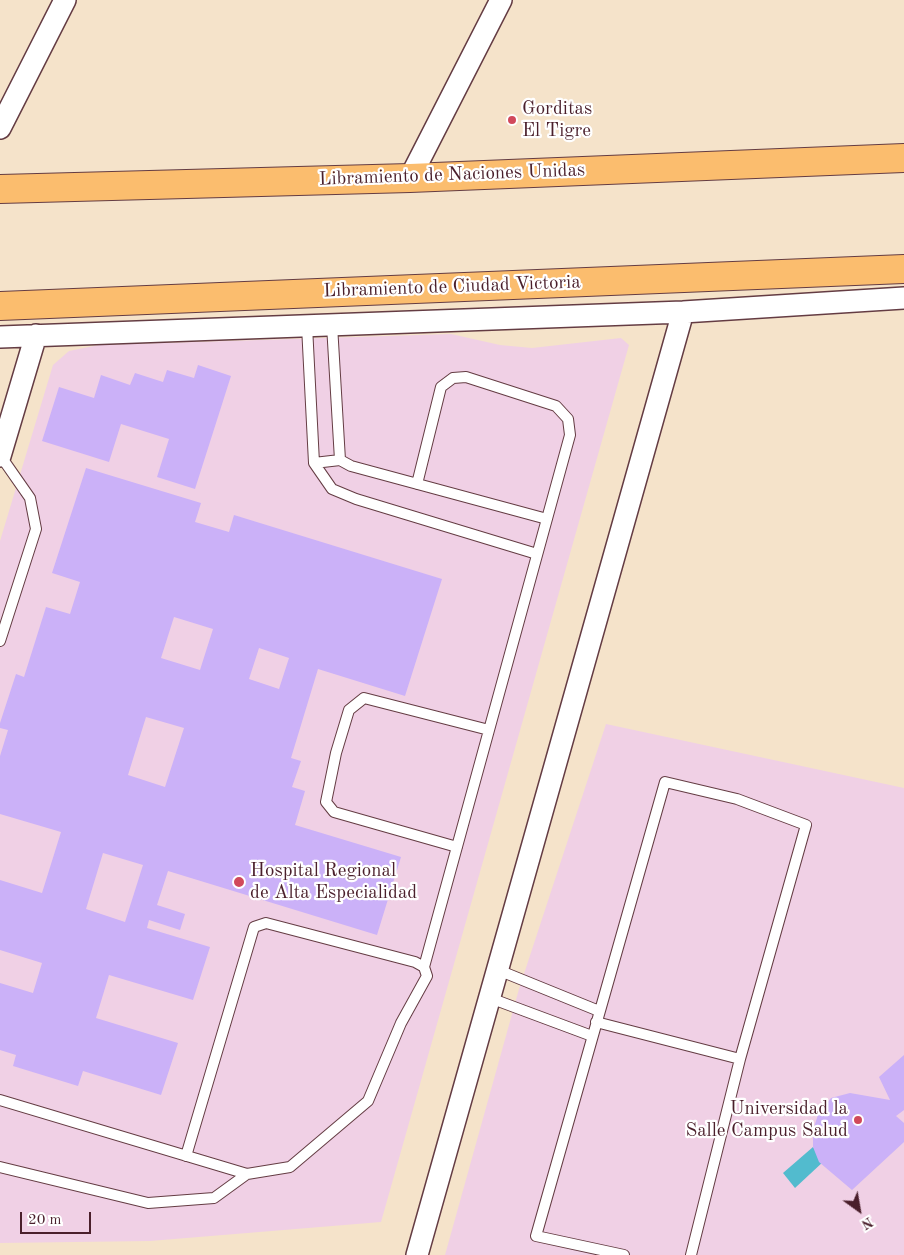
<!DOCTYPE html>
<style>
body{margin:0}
#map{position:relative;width:904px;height:1255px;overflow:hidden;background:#f5e3ca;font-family:"Old Standard TT",serif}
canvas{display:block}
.north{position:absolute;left:834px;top:1185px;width:50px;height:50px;-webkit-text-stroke:4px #fff;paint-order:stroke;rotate:148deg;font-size:14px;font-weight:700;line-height:20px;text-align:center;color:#4a1f2b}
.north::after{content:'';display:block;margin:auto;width:18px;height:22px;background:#4a1f2b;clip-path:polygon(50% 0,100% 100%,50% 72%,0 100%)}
.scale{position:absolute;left:20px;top:1212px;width:71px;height:22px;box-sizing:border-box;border:2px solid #4a1f2b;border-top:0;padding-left:6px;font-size:15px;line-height:18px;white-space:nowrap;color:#4a1f2b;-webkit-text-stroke:4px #fff;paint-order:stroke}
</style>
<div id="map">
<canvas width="904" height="1255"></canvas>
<div class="north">N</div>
<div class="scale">20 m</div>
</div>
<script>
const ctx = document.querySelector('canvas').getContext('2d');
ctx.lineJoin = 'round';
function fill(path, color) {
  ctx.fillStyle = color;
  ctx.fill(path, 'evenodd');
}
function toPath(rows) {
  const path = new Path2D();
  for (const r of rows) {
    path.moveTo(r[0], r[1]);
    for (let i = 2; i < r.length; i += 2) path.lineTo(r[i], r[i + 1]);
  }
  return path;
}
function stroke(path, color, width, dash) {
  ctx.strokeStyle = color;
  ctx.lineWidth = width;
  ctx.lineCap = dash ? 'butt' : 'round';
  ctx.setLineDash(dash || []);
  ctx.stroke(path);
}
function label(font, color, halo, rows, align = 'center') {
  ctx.font = font + ' "Old Standard TT",serif';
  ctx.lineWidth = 4.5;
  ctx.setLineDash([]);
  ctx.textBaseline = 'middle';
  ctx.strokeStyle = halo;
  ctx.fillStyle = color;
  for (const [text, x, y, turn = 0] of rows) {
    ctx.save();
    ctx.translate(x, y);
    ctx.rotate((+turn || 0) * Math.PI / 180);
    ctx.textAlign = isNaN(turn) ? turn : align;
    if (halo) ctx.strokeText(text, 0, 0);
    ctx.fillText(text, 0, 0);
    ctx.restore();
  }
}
const built = toPath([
 [451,334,500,345,532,348,621,338,629,345,381,1222,150,1241,0,1243,0,541,53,365,69,351,99,345],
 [606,724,904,788,904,1255,445,1255,519,989]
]);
const water = toPath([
 [813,1147,824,1161,795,1188,783,1173]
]);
const building = toPath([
 [198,365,231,376,195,489,157,477,169,439,121,424,109,462,42,441,59,387,94,398,101,375,130,385,135,373,163,382,167,370,194,378],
 [86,468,201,503,195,522,229,532,234,515,442,579,405,696,318,669,291,758,301,761,292,787,305,791,295,825,401,857,377,935,168,871,157,905,185,914,180,930,149,920,147,928,210,947,193,1000,109,975,96,1018,178,1043,161,1095,83,1071,78,1086,13,1066,16,1055,0,1050,0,983,33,993,42,963,0,950,0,880,42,893,61,832,0,814,0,756,8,730,0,728,0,723,16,674,24,677,46,607,70,614,80,582,52,573],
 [174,617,213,629,200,670,161,658],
 [259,648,289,658,279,689,249,679],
 [146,717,184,728,165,787,128,775],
 [103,853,143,865,125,922,86,909],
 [904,1055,904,1110,896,1116,904,1123,904,1142,852,1190,819,1162,813,1147,813,1130,819,1112,831,1098,850,1093,890,1100,879,1077]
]);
const lane = toPath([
 [332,325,340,460,351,466,547,519],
 [307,326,314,463,332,489,356,499,537,554],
 [314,463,340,460],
 [417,484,441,387,453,378,466,377,556,406,568,419,570,435,424,967],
 [0,641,36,529,30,498,0,455],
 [457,847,334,812,326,802,336,753,349,710,364,698,489,730],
 [498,970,599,1011],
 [490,998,592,1036],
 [596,1022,740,1059],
 [0,1100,247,1174],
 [0,1167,148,1203,214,1198,247,1174,290,1167,368,1101,401,1023,427,976,424,967,415,962,266,923,254,927,186,1156],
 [624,1255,536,1236,665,782,737,799,806,825,740,1059,691,1255]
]);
const street = toPath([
 [0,128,65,0],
 [410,178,501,0],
 [0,337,683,312,904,298],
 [0,456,36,335],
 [417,1255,683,312]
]);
const highway = toPath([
 [0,189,410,178,904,158],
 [0,306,904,269]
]);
const markers = [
 [512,120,5,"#d1495b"],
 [239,882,6,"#d1495b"],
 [858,1120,5,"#d1495b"]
];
const poiNames = [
 ["Gorditas",522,109],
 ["El Tigre",522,131],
 ["Hospital Regional",250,871],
 ["de Alta Especialidad",250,893],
 ["Universidad la",848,1109,"right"],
 ["Salle Campus Salud",848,1131,"right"]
];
const streetNames = [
 ["Libramiento de Naciones Unidas",452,175,-2],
 ["Libramiento de Ciudad Victoria",452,287,-2]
];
fill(built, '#f0d0e5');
fill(water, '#52bbce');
fill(building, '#cbb1f8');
stroke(lane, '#643c43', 12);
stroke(street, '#643c43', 24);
stroke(highway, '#643c43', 30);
stroke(lane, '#fff', 10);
stroke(street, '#fff', 21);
stroke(highway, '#fbbd6e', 28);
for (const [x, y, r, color] of markers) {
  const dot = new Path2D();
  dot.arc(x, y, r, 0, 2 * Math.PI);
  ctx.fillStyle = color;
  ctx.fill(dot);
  stroke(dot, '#fff', 2);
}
label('19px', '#4a1f2b', '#fff', poiNames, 'left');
label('19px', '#4a1f2b', '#fff', streetNames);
</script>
